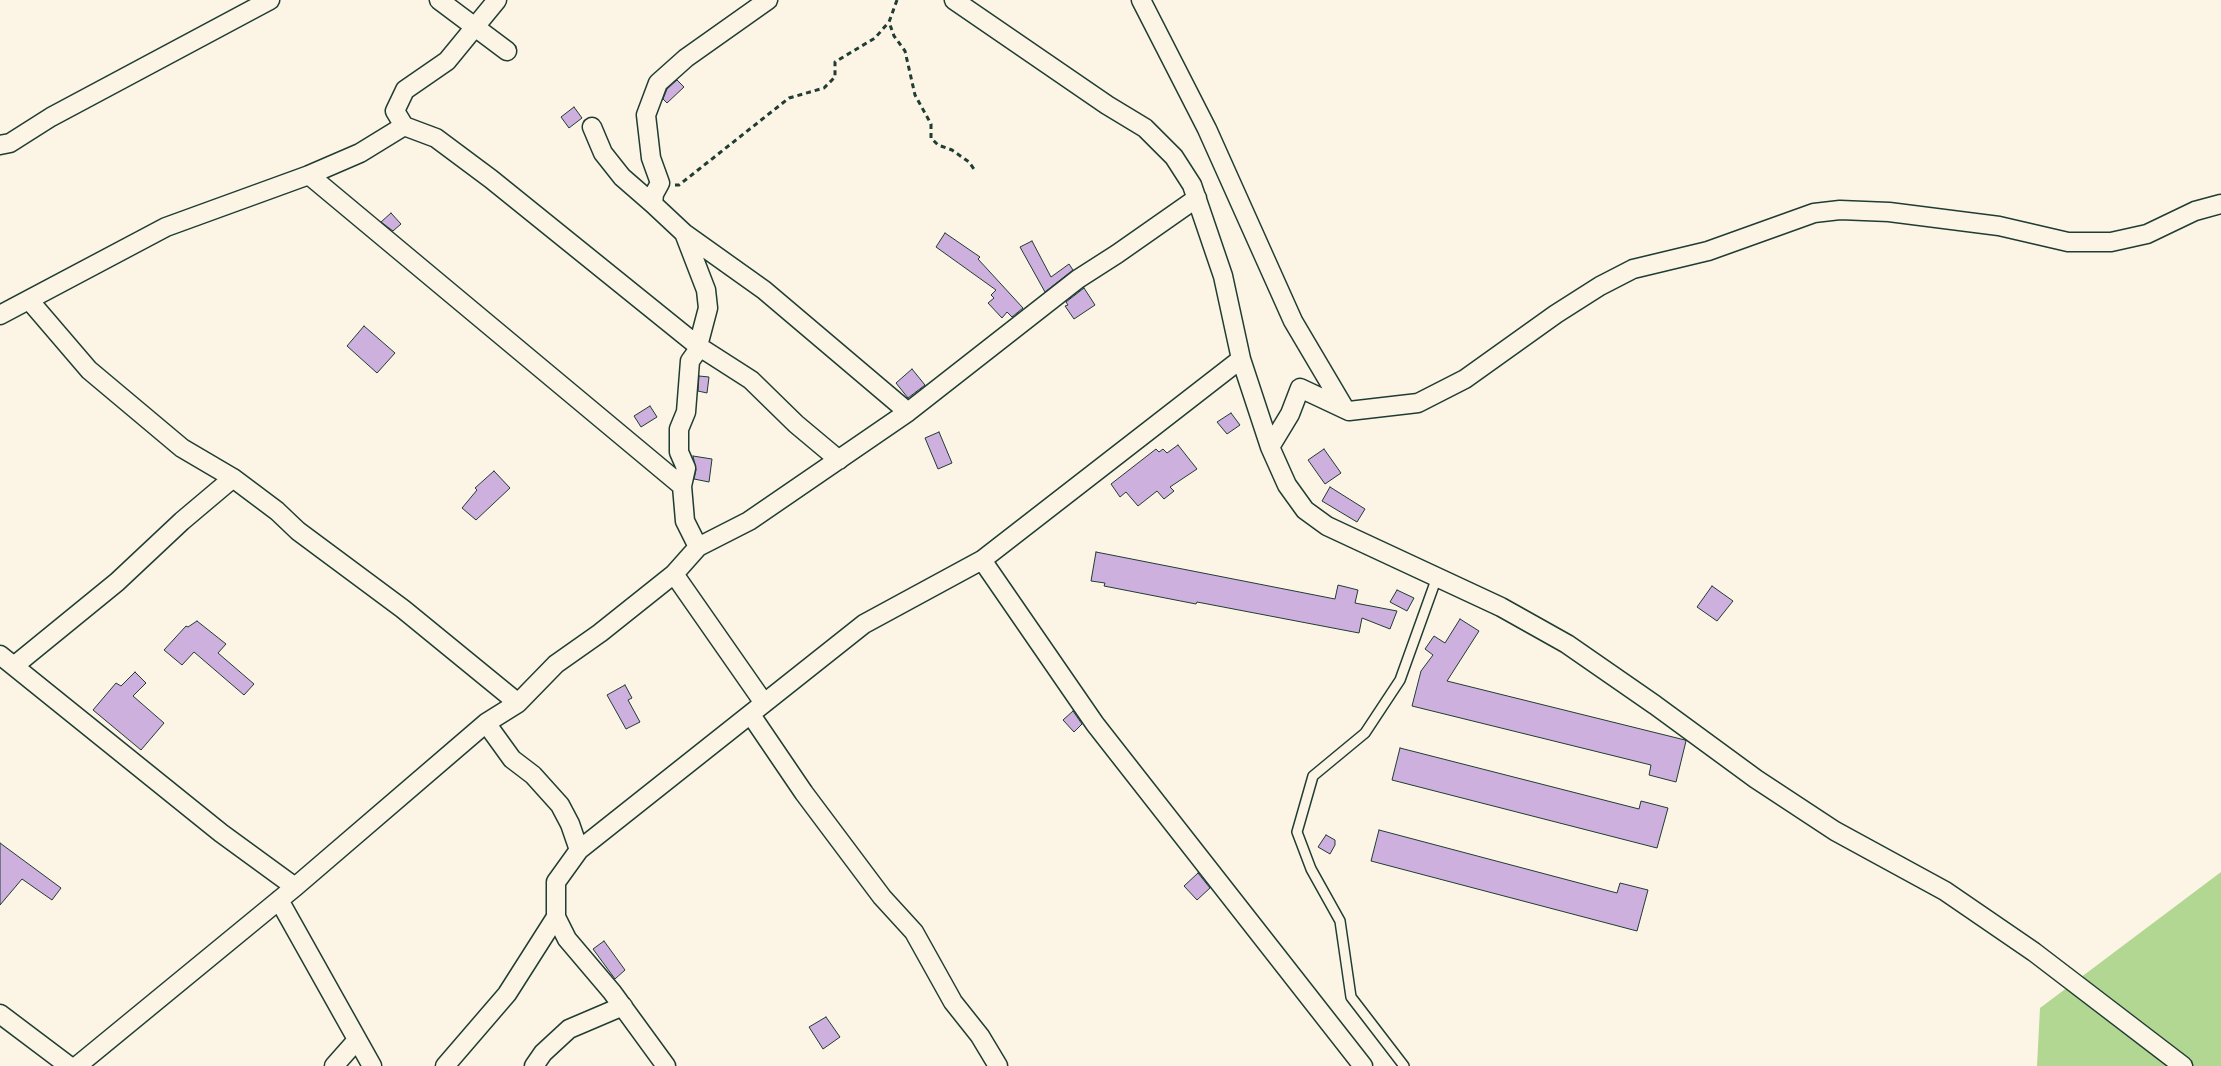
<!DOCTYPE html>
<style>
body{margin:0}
canvas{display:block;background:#fcf5e5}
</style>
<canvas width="2221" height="1066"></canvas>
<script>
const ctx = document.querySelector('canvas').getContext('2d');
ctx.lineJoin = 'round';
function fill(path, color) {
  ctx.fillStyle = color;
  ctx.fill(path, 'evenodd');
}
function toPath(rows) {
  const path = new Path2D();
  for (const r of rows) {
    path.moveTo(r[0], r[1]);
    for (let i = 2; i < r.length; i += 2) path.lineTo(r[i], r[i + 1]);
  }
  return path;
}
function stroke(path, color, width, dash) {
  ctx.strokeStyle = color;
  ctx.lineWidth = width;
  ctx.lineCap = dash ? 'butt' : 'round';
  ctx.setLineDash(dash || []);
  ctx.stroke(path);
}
const green = toPath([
 [2221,872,2221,1066,2037,1066,2040,1008]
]);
const building = toPath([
 [677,80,684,87,667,103,663,99,667,89,677,80],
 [574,107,582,118,569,128,561,117,574,107],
 [391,213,401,224,393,231,381,222,391,213],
 [945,233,980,257,978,259,1023,308,1012,317,1007,312,1002,318,988,303,994,298,991,295,996,290,936,247,945,233],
 [1032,241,1051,277,1069,264,1073,270,1045,292,1020,247,1032,241],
 [1084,288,1095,305,1074,319,1065,306,1068,305,1066,302,1084,288],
 [364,326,395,353,377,373,347,346,364,326],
 [912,369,925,385,908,398,896,383,912,369],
 [699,376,709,377,707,393,698,391,699,376],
 [650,406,657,417,641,427,634,416,650,406],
 [1231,413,1240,425,1227,434,1217,422,1231,413],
 [939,432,952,463,938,469,925,438,939,432],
 [1178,445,1197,469,1170,487,1174,491,1164,499,1157,491,1138,506,1126,492,1120,497,1111,484,1156,449,1159,452,1163,449,1167,453,1178,445],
 [1324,449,1341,473,1325,484,1308,460,1324,449],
 [693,456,712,459,709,482,694,479,696,470,693,456],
 [494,471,510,488,476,520,462,508,477,490,475,488,494,471],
 [1330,487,1365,509,1357,522,1322,501,1330,487],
 [1096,552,1335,599,1338,585,1358,590,1355,603,1397,611,1390,629,1362,618,1359,633,1197,602,1196,604,1104,586,1105,583,1091,581,1096,552],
 [1712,586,1733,601,1717,621,1697,607,1712,586],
 [1397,590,1414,598,1407,611,1390,602,1397,590],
 [1460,619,1479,631,1447,681,1685,740,1686,741,1676,782,1649,775,1651,765,1412,706,1421,671,1433,655,1425,649,1434,636,1445,643,1460,619],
 [197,621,226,644,218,653,254,684,244,695,194,652,182,665,164,650,186,626,188,627,197,621],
 [135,672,146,683,133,696,164,723,141,750,93,710,116,683,121,686,135,672],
 [625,685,632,698,628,700,640,722,626,729,607,695,625,685],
 [1073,711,1082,724,1074,732,1063,720,1073,711],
 [1400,748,1639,809,1641,801,1668,808,1657,848,1392,780,1400,748],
 [1379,830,1617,893,1620,883,1648,890,1637,931,1371,861,1379,830],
 [1326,835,1335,840,1335,845,1330,854,1318,847,1326,835],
 [0,843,61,888,52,900,22,879,0,905,0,843],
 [1198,873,1210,888,1197,900,1184,886,1198,873],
 [604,941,625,970,615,979,593,949,604,941],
 [826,1017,840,1037,823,1049,809,1027,826,1017]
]);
const path = toPath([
 [897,0,889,22,894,36,905,51,915,95,931,124,931,138,938,145,952,150,969,162,976,172],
 [675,185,679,185,789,98,824,88,835,77,835,62,875,38,889,22]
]);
const lane = toPath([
 [1404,1066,1351,997,1340,921,1311,869,1297,832,1313,776,1365,733,1400,680,1437,577]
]);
const street = toPath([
 [439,0,507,51],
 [497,0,447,61,405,90,395,111,404,126,436,138,491,179,698,346,751,380,796,424,839,460],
 [768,0,686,58,658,83,646,115,651,158,660,183,654,194,653,204,684,233,764,290,908,412],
 [954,0,1107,105,1145,128,1174,157,1192,185,1223,276,1241,359,1270,447,1287,485,1305,510,1327,526,1501,607,1567,644,1655,705,1756,779,1835,831,1945,891,2034,952,2183,1066],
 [1141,0,1207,129,1293,321,1345,409],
 [592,127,603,153,622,177,653,204],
 [0,145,10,143,51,117,270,0],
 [309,175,360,153,404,126],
 [684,233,706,290,708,308,698,346],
 [29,300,89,370,182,448,233,478,277,511,298,531,403,609,518,703],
 [0,315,166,227,309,175,682,486,685,521,698,547],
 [1270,447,1290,414,1300,388,1349,411,1418,403,1465,379,1556,314,1600,286,1633,269,1708,251,1814,213,1840,210,1889,212,1999,226,2068,242,2111,242,2147,234,2195,211,2221,204],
 [682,486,686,468,679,452,679,429,686,412,690,361,700,347],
 [982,560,1095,724,1363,1066],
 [674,574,764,703],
 [0,655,221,833,295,887],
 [14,666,117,582,182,521,233,478],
 [751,715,804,793,882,897,914,932,953,1002,980,1036,998,1066],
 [486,723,512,759,533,775,560,805,570,824,579,850],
 [279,900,372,1066],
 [0,1014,69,1066],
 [77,1066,295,887,486,723,518,703,556,664,600,633,674,574,698,547,749,521,908,412,1078,279,1117,254,1197,198],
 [334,1066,357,1040],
 [445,1066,507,994,556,917],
 [534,1066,543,1053,569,1029,623,1006],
 [666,1066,612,992,567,939,556,917,556,882,579,850,864,624,982,560,1241,359]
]);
fill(green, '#b2d793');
fill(building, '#cdb0dd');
stroke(building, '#1f3d34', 1);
stroke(lane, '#1f3d34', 12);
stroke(street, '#1f3d34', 21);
stroke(path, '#1f3d34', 3, [5, 4]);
stroke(lane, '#fcf5e5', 9);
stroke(street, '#fcf5e5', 18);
</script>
